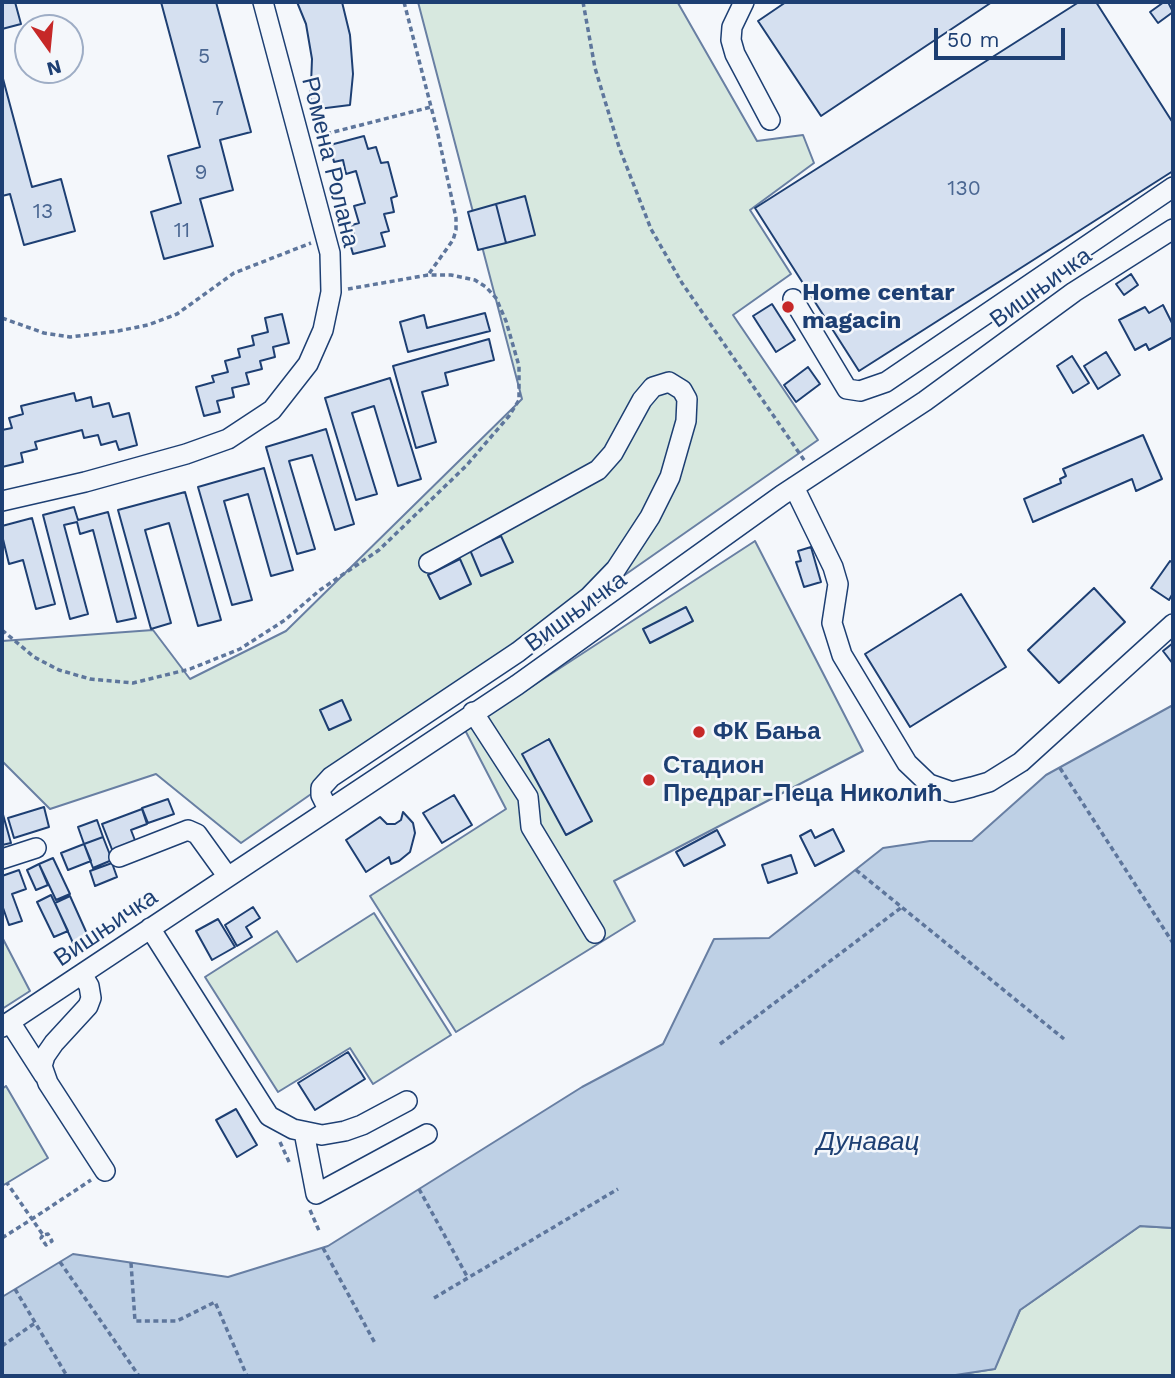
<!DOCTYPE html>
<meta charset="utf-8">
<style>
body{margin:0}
#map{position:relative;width:1175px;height:1378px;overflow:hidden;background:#f4f7fb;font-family:"Work Sans",sans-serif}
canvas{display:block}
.frame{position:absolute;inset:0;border:4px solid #1d3f73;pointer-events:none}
.north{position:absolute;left:14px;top:14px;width:70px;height:70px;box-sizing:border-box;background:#f4f7fb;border:2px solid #9eadc5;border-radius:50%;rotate:165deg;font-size:19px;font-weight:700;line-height:28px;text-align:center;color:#1d3f73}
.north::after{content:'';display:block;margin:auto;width:24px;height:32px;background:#c62828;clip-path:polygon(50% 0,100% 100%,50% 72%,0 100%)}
.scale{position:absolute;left:934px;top:28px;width:131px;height:32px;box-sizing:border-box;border:4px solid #1d3f73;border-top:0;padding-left:9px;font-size:21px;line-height:24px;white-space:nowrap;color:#1d3f73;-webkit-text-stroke:5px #f4f7fb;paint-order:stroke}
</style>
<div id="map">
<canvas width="1175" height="1378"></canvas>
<div class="frame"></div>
<div class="north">N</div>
<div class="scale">50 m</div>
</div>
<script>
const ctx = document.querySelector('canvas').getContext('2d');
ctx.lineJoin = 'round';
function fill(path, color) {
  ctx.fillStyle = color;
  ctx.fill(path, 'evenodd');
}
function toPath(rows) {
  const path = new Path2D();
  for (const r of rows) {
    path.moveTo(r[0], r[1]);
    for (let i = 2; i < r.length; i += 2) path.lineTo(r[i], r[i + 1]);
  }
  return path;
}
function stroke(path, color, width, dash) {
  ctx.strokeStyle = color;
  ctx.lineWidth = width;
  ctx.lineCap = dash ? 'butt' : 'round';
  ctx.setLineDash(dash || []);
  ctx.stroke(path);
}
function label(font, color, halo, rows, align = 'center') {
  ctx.font = font + ' "Work Sans",sans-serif';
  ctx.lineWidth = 5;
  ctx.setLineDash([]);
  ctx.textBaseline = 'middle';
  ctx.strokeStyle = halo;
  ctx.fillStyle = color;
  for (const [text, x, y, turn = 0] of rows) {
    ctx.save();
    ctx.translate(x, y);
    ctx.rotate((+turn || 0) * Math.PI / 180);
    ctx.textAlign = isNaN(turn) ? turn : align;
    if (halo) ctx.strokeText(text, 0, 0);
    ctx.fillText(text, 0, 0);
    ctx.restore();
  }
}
const green = toPath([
 [418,2,679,2,678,3,757,141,803,135,814,163,750,210,791,274,733,315,818,440,241,843,156,774,50,809,2,761,2,641,153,630,190,679,286,631,522,399,418,2],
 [755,541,863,751,614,881,635,921,456,1032,370,896,506,809,465,730,755,541],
 [374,913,451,1035,373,1084,350,1048,278,1092,205,977,277,931,297,962,374,913],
 [2,937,30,991,2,1009,2,937],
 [6,1086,48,1158,2,1186,2,1089,6,1086],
 [1140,1226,1173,1228,1173,1376,949,1376,994,1369,1020,1310,1140,1226]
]);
const water = toPath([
 [1173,705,1173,1228,1140,1226,1020,1310,995,1369,949,1376,2,1376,2,1297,73,1254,228,1277,328,1246,582,1087,663,1044,714,939,769,938,883,848,930,841,972,841,1046,775,1173,705]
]);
const building = toPath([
 [2,2,15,2,21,24,2,29,2,2],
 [161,2,216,2,251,132,220,140,233,190,200,199,213,246,164,259,151,212,181,203,168,156,200,147,161,2],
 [297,2,342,2,350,35,353,74,350,105,310,110,312,59,306,24,297,2],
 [786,2,992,2,821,116,758,21,786,2],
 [1079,2,1096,2,1173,123,1173,171,859,371,755,208,1079,2],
 [1164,2,1168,2,1173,12,1158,23,1150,12,1164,2],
 [2,75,32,187,61,179,75,231,24,245,10,194,2,196,2,75],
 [364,136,368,149,376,147,381,163,388,162,397,196,391,198,394,212,384,214,389,231,381,233,385,246,353,254,349,240,355,239,352,225,359,223,354,206,365,203,356,171,346,174,343,160,334,162,330,145,364,136],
 [525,196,535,235,506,243,496,204,525,196],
 [496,204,506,243,478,250,468,212,496,204],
 [1131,274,1138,285,1124,295,1116,284,1131,274],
 [772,304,795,340,776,352,753,316,772,304],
 [1163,305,1173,325,1173,337,1149,350,1146,344,1135,350,1119,320,1145,307,1149,313,1163,305],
 [485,313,490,331,408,352,400,322,424,315,427,328,485,313],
 [282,314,289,343,273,347,275,357,260,361,262,369,246,373,249,384,232,388,234,397,217,401,220,412,204,416,196,387,214,382,212,376,228,372,225,361,240,357,238,349,254,345,252,336,268,332,265,318,282,314],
 [489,339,494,360,445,373,448,385,422,392,436,442,416,448,393,366,489,339],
 [1106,352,1120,375,1098,389,1084,366,1106,352],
 [1072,356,1089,383,1073,393,1057,366,1072,356],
 [808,367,820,384,796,402,784,385,808,367],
 [390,378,421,479,398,486,374,406,352,413,377,494,356,500,325,398,390,378],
 [74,393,76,401,91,397,93,407,109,403,113,417,129,413,137,445,119,450,116,441,101,445,98,435,84,438,82,430,35,442,37,449,21,453,23,462,2,467,2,430,12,428,9,418,23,414,21,406,74,393],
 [326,429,354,524,335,530,312,455,289,461,315,549,297,554,266,447,326,429],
 [1143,435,1162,479,1136,491,1132,479,1033,522,1024,499,1061,483,1060,479,1066,476,1063,469,1143,435],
 [264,468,293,570,271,576,248,494,224,501,252,600,232,605,198,487,264,468],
 [185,492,221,620,198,626,169,523,145,530,171,623,151,629,118,510,185,492],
 [74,507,78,520,108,512,136,618,117,622,93,530,80,534,77,522,64,525,88,614,70,619,43,515,74,507],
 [32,518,55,604,36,609,23,560,9,564,2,535,2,526,32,518],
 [501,536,513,562,481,576,470,550,501,536],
 [811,547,821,582,804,587,796,562,801,561,798,551,811,547],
 [460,559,471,584,440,599,428,575,460,559],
 [1170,561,1173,563,1173,593,1169,600,1151,588,1170,561],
 [1094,588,1125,622,1059,683,1028,650,1094,588],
 [961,594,1006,667,910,727,865,654,961,594],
 [686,607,693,621,650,643,643,629,686,607],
 [1173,643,1173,664,1163,651,1173,643],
 [342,700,351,720,329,730,320,710,342,700],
 [549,739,592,821,566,835,522,754,549,739],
 [454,795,472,825,442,843,423,813,454,795],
 [168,799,174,814,148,823,142,808,168,799],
 [44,807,49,827,14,838,8,818,44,807],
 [142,809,147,824,131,830,136,843,113,852,102,824,142,809],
 [2,811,11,843,2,845,2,811],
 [403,812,413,823,415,833,410,852,399,861,391,864,389,857,366,872,346,840,380,817,387,824,395,824,401,820,403,812],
 [97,820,103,837,84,844,78,827,97,820],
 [833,829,844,851,815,866,800,836,811,830,815,838,833,829],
 [717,830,725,845,684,866,676,852,717,830],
 [103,837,112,860,93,868,84,844,103,837],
 [84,844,91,861,68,870,61,853,84,844],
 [791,855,797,873,768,883,762,865,791,855],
 [53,858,70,894,56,900,39,864,53,858],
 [112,863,117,877,95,886,90,871,112,863],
 [39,864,48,885,36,890,27,870,39,864],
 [19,870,26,889,12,894,22,921,9,925,2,905,2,876,19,870],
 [51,895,68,931,54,937,37,902,51,895],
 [70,896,88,936,73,943,55,903,70,896],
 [253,907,260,918,246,927,252,937,237,946,225,925,253,907],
 [218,919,235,947,212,960,196,931,218,919],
 [348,1052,365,1079,315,1110,298,1083,348,1052],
 [236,1109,257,1145,237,1157,216,1120,236,1109]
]);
const path = toPath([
 [404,2,437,130,456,218,456,230,453,240,428,275],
 [583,2,595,68,619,147,651,229,682,283,804,460],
 [318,136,431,107],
 [2,318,44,333,70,337,118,331,148,325,177,314,234,273,311,243],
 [2,630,34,657,59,670,90,679,133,683,190,669,240,649,285,620,320,590,379,550,466,466,509,416,519,400,519,366,506,321,496,298,486,287,475,280,451,275,428,275,348,289],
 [1172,706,1173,707],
 [1060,768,1173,943],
 [856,870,1064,1039],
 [720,1044,902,907],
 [280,1142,290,1164],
 [419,1189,468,1278],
 [310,1210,320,1233],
 [43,1235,41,1238,46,1245,52,1241,48,1234,43,1235,32,1219,91,1180],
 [2,1238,32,1219,7,1183],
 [323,1248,376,1345],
 [60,1262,139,1376],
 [131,1263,135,1321,177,1321,215,1302,247,1376],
 [15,1289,67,1376],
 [434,1298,618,1189],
 [2,1346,35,1323]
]);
const minor = toPath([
 [744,2,732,27,731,40,735,54,770,120],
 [793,299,847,389,860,391,886,382,1173,187],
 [794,487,833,567,838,584,832,623,842,655,907,763,929,784,952,792,972,787,989,782,1021,762,1173,624],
 [2,501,85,482,186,454,228,439,272,410,308,364,323,330,331,292,330,253,263,2],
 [473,712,528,797,531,827,595,933],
 [328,809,321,795,321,788,331,777,518,652,589,597,616,569,650,517,670,477,686,421,687,399,682,390,669,382,653,387,642,400,613,453,598,470,429,563],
 [119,857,188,830,197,834,228,877],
 [2,859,36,848],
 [150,928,269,1116,293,1129,322,1135,345,1131,362,1125,407,1101],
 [82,974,89,986,91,998,88,1006,54,1043,45,1056,42,1066,48,1083,105,1171],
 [10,1022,44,1075],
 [2,1027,517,685,782,495,925,401,1074,292,1173,229],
 [304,1132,316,1194,427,1134]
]);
const markers = [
 [788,307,7,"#c62828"],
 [699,732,7,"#c62828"],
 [649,780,7,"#c62828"]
];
const numberNames = [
 ["5",204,57],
 ["7",218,109],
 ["9",201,173],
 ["130",964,189],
 ["13",43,212],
 ["11",182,231]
];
const streetNames = [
 ["Ромена Ролана",330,162,76],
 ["Вишњичка",1041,288,-36],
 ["Вишњичка",576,612,-36],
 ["Вишњичка",106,928,-34]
];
const poiNames = [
 ["Home centar",802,293],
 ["magacin",802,321],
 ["ФК Бања",713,732],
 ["Стадион",663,766],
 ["Предраг-Пеца Николић",663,794]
];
const waterNames = [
 ["Дунавац",868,1142]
];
fill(green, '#d7e8df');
stroke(green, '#687fa3', 2);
fill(water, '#bed0e5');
stroke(water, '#687fa3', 2);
fill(building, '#d5e0f0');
stroke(building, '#1d3f73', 2);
stroke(minor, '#1d3f73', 22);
stroke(path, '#5e769c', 3.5, [5, 3.5]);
stroke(minor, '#f4f7fb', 19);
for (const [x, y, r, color] of markers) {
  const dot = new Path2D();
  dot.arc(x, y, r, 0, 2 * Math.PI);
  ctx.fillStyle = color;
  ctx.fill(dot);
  stroke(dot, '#f4f7fb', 2.5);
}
label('21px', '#4b6792', null, numberNames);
label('24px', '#1d3f73', '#f4f7fb', streetNames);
label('bold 24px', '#1d3f73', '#f4f7fb', poiNames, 'left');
label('italic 26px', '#1d3f73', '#f4f7fb', waterNames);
</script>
